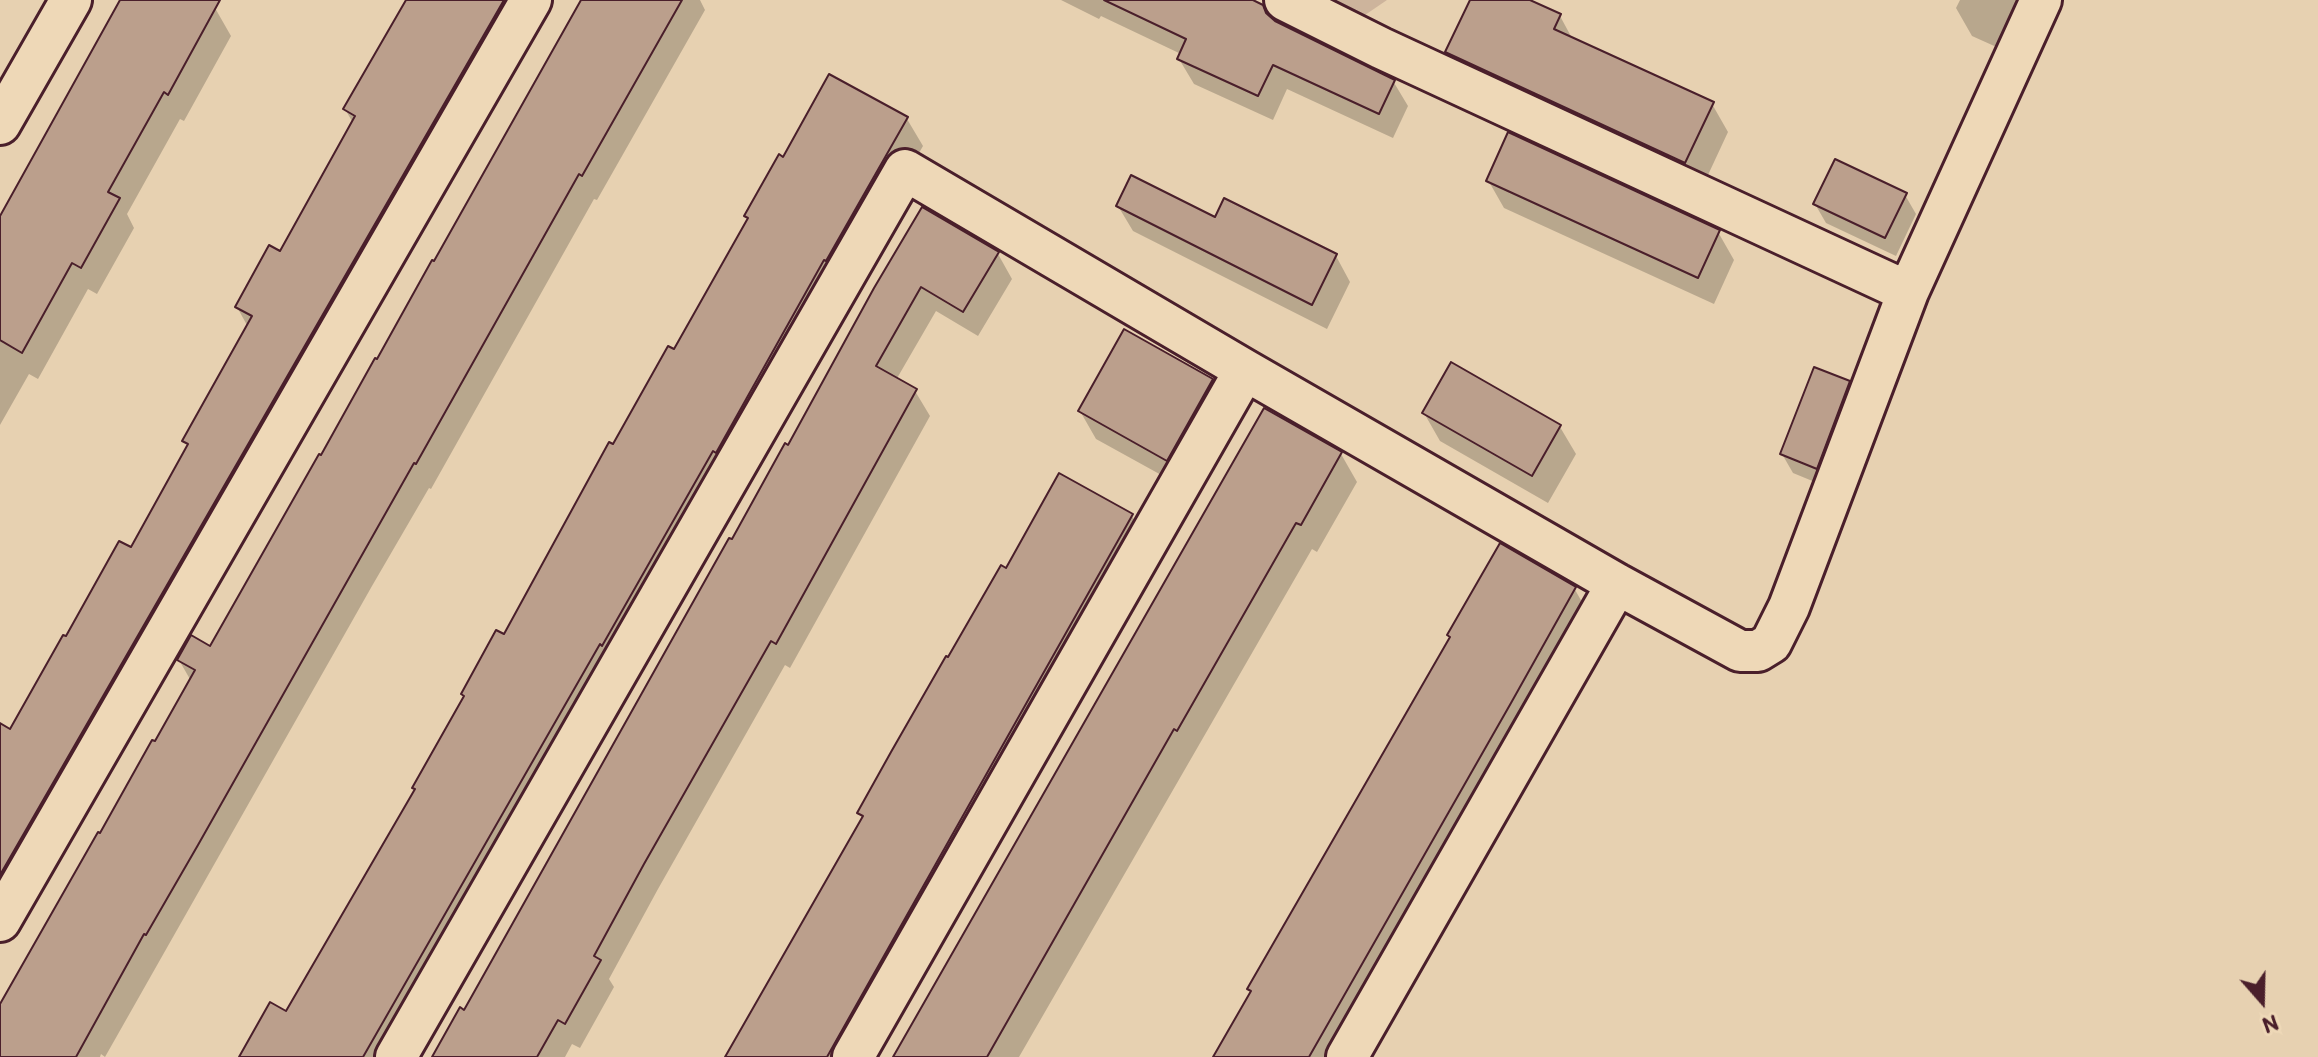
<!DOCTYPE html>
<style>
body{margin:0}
#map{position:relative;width:2318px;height:1057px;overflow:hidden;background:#e7d1b1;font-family:Itim,sans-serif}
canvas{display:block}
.north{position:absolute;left:2222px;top:961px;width:80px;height:80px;-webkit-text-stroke:6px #eed8b7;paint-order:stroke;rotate:160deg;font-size:22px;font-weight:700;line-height:32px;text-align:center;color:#4a1f2b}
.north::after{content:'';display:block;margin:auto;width:28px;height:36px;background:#4a1f2b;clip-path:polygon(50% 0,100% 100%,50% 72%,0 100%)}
</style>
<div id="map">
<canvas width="2318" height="1057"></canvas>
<div class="north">N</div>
</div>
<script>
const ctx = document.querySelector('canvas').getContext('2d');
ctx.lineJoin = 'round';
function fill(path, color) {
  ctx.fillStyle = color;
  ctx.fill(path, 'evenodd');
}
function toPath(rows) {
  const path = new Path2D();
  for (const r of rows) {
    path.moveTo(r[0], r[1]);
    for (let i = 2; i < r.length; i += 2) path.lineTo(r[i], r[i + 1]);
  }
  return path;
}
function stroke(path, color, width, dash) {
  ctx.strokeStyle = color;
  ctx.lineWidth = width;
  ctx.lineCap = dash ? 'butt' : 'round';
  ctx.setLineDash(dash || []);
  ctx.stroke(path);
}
const green = toPath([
 [1335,0,1387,0,1365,15]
]);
const shadow = toPath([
 [122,0,201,0,215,8,231,36,184,121,180,119,127,214,134,228,97,294,88,289,38,379,29,374,0,425,0,220],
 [408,0,541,0,0,926,0,741,11,732,67,639,131,550,189,448,185,441,248,327,237,307,281,254,353,123,345,109],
 [583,0,700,0,705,10,597,200,594,199,431,489,429,488,372,586,105,1057,101,1054,100,1057,0,1057,0,1009,191,681,179,660,211,648,435,264],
 [1061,0,1249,0,1274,22,1393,81,1408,106,1393,138,1287,89,1273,120,1194,84,1179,59,1181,54,1101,16,1099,19],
 [1472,0,1525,0,1560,16,1573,40,1712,104,1728,132,1701,190,1464,80,1448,52],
 [1960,0,2036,0,2012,54,1972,36,1956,8],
 [830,77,907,119,923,146,394,1057,242,1057,287,1014,416,791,414,788,504,637,614,447,675,352,749,220,747,216,784,159],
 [1488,180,1718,232,1734,260,1714,304,1504,208],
 [1905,195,1916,214,1896,256,1826,223,1815,204],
 [1118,206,1216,220,1336,256,1350,282,1327,329,1133,231],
 [998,254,1012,279,978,336,936,311,896,380,915,391,930,416,790,668,785,665,658,889,609,979,614,987,580,1048,572,1044,565,1057,435,1057,465,1012,732,542,789,448,876,289],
 [1211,380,1227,408,1183,487,1096,439,1080,411],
 [1848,383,1859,402,1827,487,1793,473,1782,454],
 [1424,413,1560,427,1576,454,1548,503,1440,441],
 [1341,454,1357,482,1317,552,1312,549,1019,1057,895,1057],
 [1132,516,1148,545,860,1057,729,1057,863,820,859,813,949,660,1007,570],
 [1574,588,1590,616,1340,1057,1215,1057,1252,993,1250,989]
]);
const building = toPath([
 [120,0,220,0,168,95,164,92,108,192,120,198,81,268,72,263,22,353,0,340,0,216,120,0],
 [406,0,504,0,0,875,0,723,10,729,63,635,66,636,119,541,131,547,188,444,182,441,252,316,235,307,269,245,280,251,355,116,343,109,406,0],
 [581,0,682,0,582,176,579,174,416,464,414,463,198,845,146,935,144,934,76,1057,0,1057,0,1004,98,832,100,833,152,740,155,741,195,670,177,660,191,635,210,646,319,454,321,455,375,358,377,359,432,260,434,261,581,0],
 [1104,0,1253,0,1263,5,1266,13,1275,21,1395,80,1379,114,1273,65,1258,96,1177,59,1186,39,1104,0],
 [1470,0,1530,0,1561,14,1554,29,1714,102,1685,163,1445,52,1470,0],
 [829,74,908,117,826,261,824,260,716,453,713,451,602,646,600,644,363,1057,239,1057,270,1002,286,1011,415,789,412,788,464,696,461,694,496,630,504,634,609,442,613,444,668,346,674,349,748,218,744,216,779,154,783,157,829,74],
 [1508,132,1720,230,1698,278,1486,181,1508,132],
 [1835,159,1907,193,1885,238,1813,204,1835,159],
 [1131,175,1215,217,1224,198,1337,254,1312,305,1116,206,1131,175],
 [922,207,999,252,963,312,921,287,876,366,917,389,776,644,771,641,644,864,594,956,601,960,565,1024,558,1020,537,1057,432,1057,460,1007,464,1010,729,538,732,539,785,443,788,445,874,288,922,207],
 [1124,329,1213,379,1167,461,1078,411,1124,329],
 [1451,362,1561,425,1532,476,1422,413,1451,362],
 [1814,367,1850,381,1817,469,1780,454,1814,367],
 [1264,408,1342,452,1301,525,1296,523,1177,731,1174,729,987,1057,893,1057,1264,408],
 [1059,473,1133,514,827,1057,725,1057,863,816,857,813,891,752,946,656,948,657,1001,565,1006,568,1059,473],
 [1500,543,1576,587,1511,703,1309,1057,1213,1057,1251,991,1247,989,1450,637,1447,635,1500,543]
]);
const minor = toPath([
 [1285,0,1381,48,1908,292],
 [0,124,71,0],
 [0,921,531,0],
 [396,1057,905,170,1245,370,1617,584,1740,651,1758,651,1771,643,1789,607,1908,292,2041,0],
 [853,1057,1245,370],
 [1347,1057,1617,584]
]);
fill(green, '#cdb49c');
fill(shadow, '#0003');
fill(building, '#bb9f8c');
stroke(building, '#4a1f2b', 2);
stroke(minor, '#4a1f2b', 46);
stroke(minor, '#eed8b7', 40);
</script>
